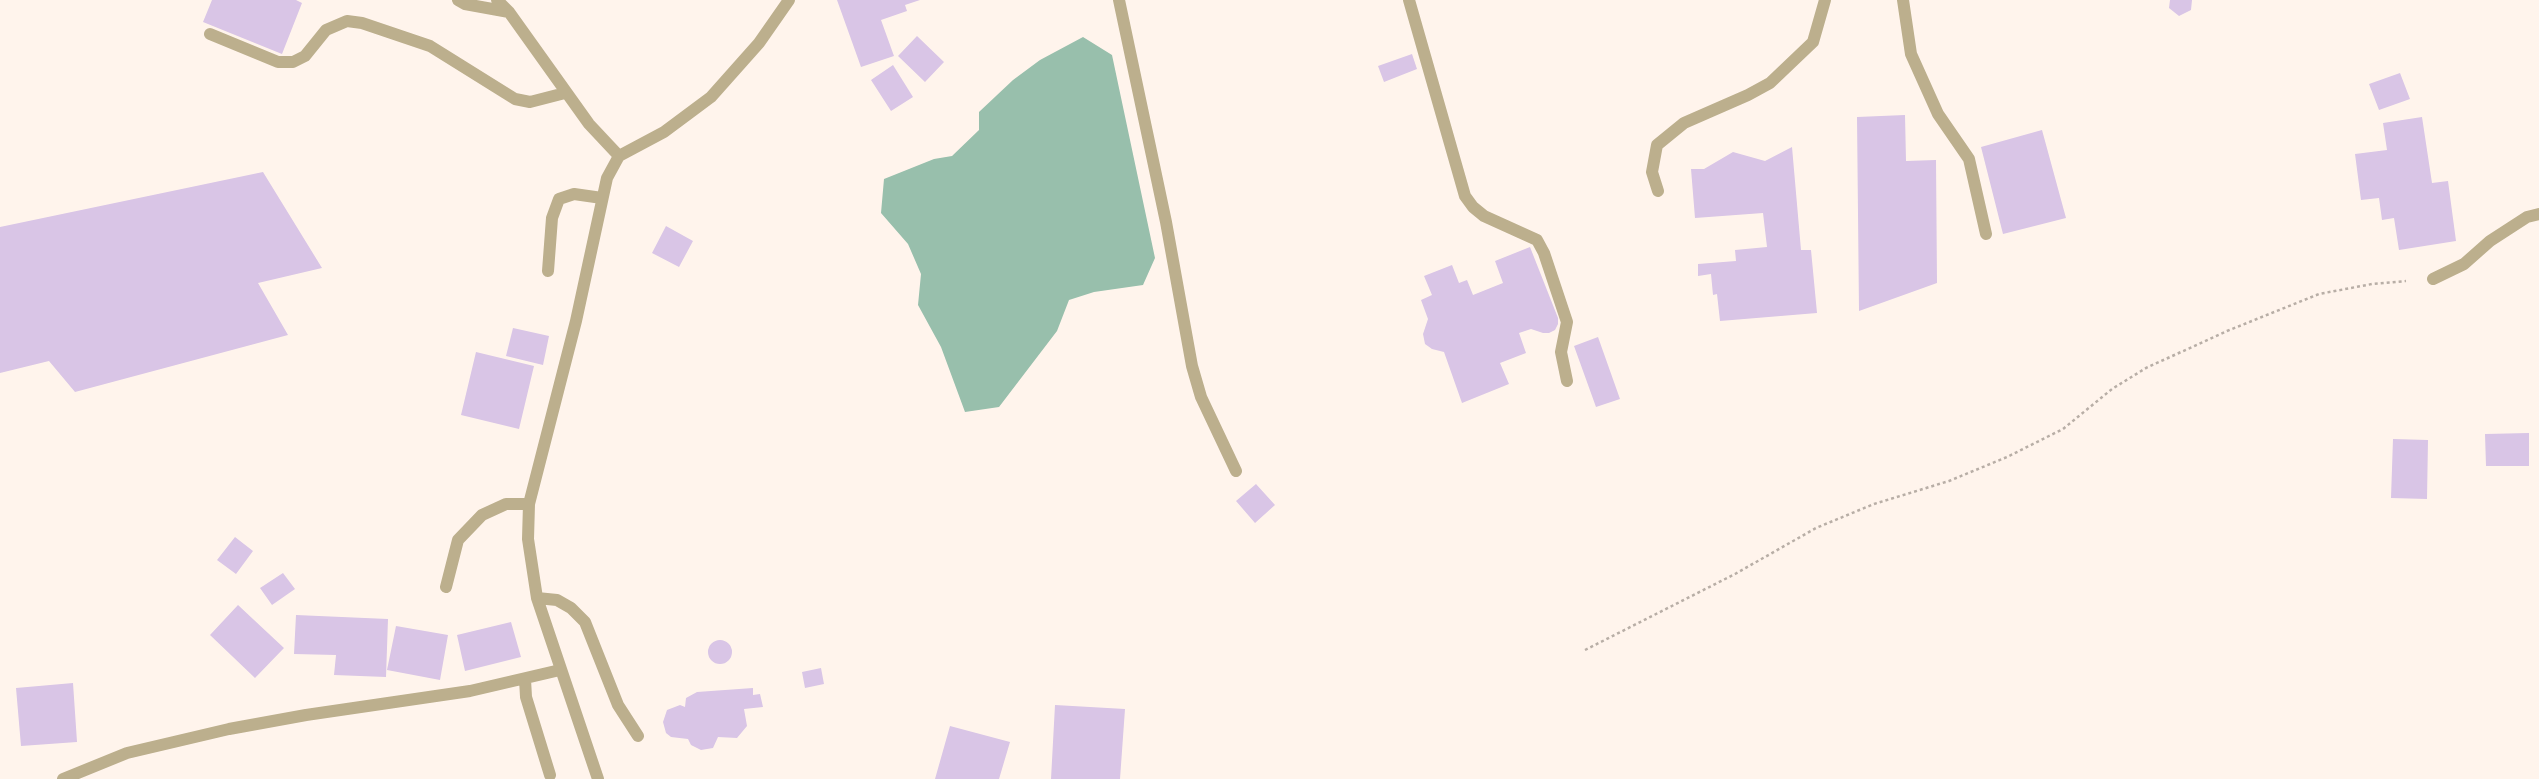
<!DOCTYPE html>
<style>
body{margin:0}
canvas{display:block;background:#fff4ec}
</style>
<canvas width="2539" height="779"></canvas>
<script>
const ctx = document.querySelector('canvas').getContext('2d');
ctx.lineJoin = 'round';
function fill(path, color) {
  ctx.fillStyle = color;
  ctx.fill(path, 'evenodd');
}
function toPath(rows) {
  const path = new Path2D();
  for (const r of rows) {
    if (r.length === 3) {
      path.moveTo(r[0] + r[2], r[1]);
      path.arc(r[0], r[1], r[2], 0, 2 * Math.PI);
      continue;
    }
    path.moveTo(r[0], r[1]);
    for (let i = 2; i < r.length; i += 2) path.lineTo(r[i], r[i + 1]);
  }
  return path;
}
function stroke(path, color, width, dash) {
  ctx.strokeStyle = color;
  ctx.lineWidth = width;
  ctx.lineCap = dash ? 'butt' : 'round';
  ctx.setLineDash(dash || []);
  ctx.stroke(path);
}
const forest = toPath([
 [1083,37,1112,55,1155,258,1143,285,1094,292,1069,300,1057,331,999,407,965,412,941,347,918,305,921,274,908,244,881,213,884,179,934,159,952,156,979,130,979,112,1013,80,1040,60]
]);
const building = toPath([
 [212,0,296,0,302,3,282,54,203,22],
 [837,0,920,0,905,5,907,11,881,20,894,56,861,67],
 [2170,0,2192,0,2191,10,2179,16,2169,8],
 [917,36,944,62,925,82,898,56],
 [1412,54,1417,69,1384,82,1378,66],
 [893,65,913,97,891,111,871,80],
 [2400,73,2410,99,2379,110,2369,84],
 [1905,115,1906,161,1936,160,1937,283,1859,311,1857,117],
 [2422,117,2432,183,2448,181,2456,241,2399,250,2394,218,2382,220,2379,198,2361,200,2355,154,2387,150,2383,123],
 [2042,130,2066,218,2003,234,1981,147],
 [1792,147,1801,250,1811,250,1817,313,1720,321,1717,294,1713,295,1711,274,1698,276,1698,264,1736,261,1735,250,1767,247,1763,213,1695,218,1691,169,1704,169,1733,152,1765,161],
 [263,172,322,268,258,283,288,335,75,392,49,361,0,373,0,227],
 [666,226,693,241,679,267,652,253],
 [1530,247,1558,318,1558,324,1555,330,1549,333,1543,333,1531,329,1519,333,1526,353,1500,363,1509,384,1462,403,1444,352,1432,349,1425,344,1423,334,1428,319,1421,300,1432,295,1424,276,1452,265,1459,283,1467,280,1473,295,1503,283,1495,261],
 [513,328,549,336,543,365,506,356],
 [1598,337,1620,399,1596,407,1574,346],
 [476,352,534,366,519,429,461,415],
 [2529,433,2529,466,2486,466,2485,434],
 [2393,439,2428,440,2427,499,2391,498],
 [1256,484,1275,505,1255,523,1236,501],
 [235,537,253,551,236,574,217,560],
 [283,573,295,589,272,605,260,588],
 [238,605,284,648,255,678,210,635],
 [296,615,388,619,386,677,334,675,336,655,294,654],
 [511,622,521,657,465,671,457,635],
 [396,626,448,635,440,680,387,670],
 [720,652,12],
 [821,668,824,684,805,688,802,672],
 [73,683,77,742,21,746,16,688],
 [753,688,753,695,760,694,763,707,744,709,747,726,737,738,718,737,713,748,701,750,691,745,688,739,671,737,666,733,663,722,667,710,680,705,685,707,686,698,697,692],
 [1055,705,1125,709,1120,779,1051,779],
 [950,726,1010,742,999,779,935,779]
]);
const path = toPath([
 [1585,650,1735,574,1816,528,1874,504,1949,481,2007,457,2063,429,2112,389,2146,368,2227,331,2319,294,2372,284,2406,281]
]);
const minor = toPath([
 [458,0,465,4,509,12],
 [497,0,509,12,589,124,619,156],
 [1119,0,1166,222,1192,366,1201,397,1236,471],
 [1409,0,1465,196,1473,207,1484,216,1537,240,1544,253,1567,322,1561,352,1567,381],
 [1903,0,1911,54,1938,114,1969,159,1986,234],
 [210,34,278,62,293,62,305,56,326,30,347,21,362,23,430,46,515,99,530,102,565,93],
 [1658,191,1652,172,1657,145,1684,123,1748,95,1770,83,1813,42,1825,0],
 [548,271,552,218,559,199,574,194,602,198],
 [2433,279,2464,264,2490,241,2527,217,2539,214],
 [446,587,458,540,482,515,506,504,529,504],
 [537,598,557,600,571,608,585,622,618,705,638,736],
 [525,679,526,697,550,775],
 [63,779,127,753,229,729,306,715,470,691,560,670],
 [598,779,537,598,528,539,529,504,576,321,607,178,619,156,664,132,711,97,759,43,789,0]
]);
fill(forest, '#98bfac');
fill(building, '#d9c5e6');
stroke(path, '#b8aea6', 2.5, [3, 3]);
stroke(minor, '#bcaf8d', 12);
</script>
